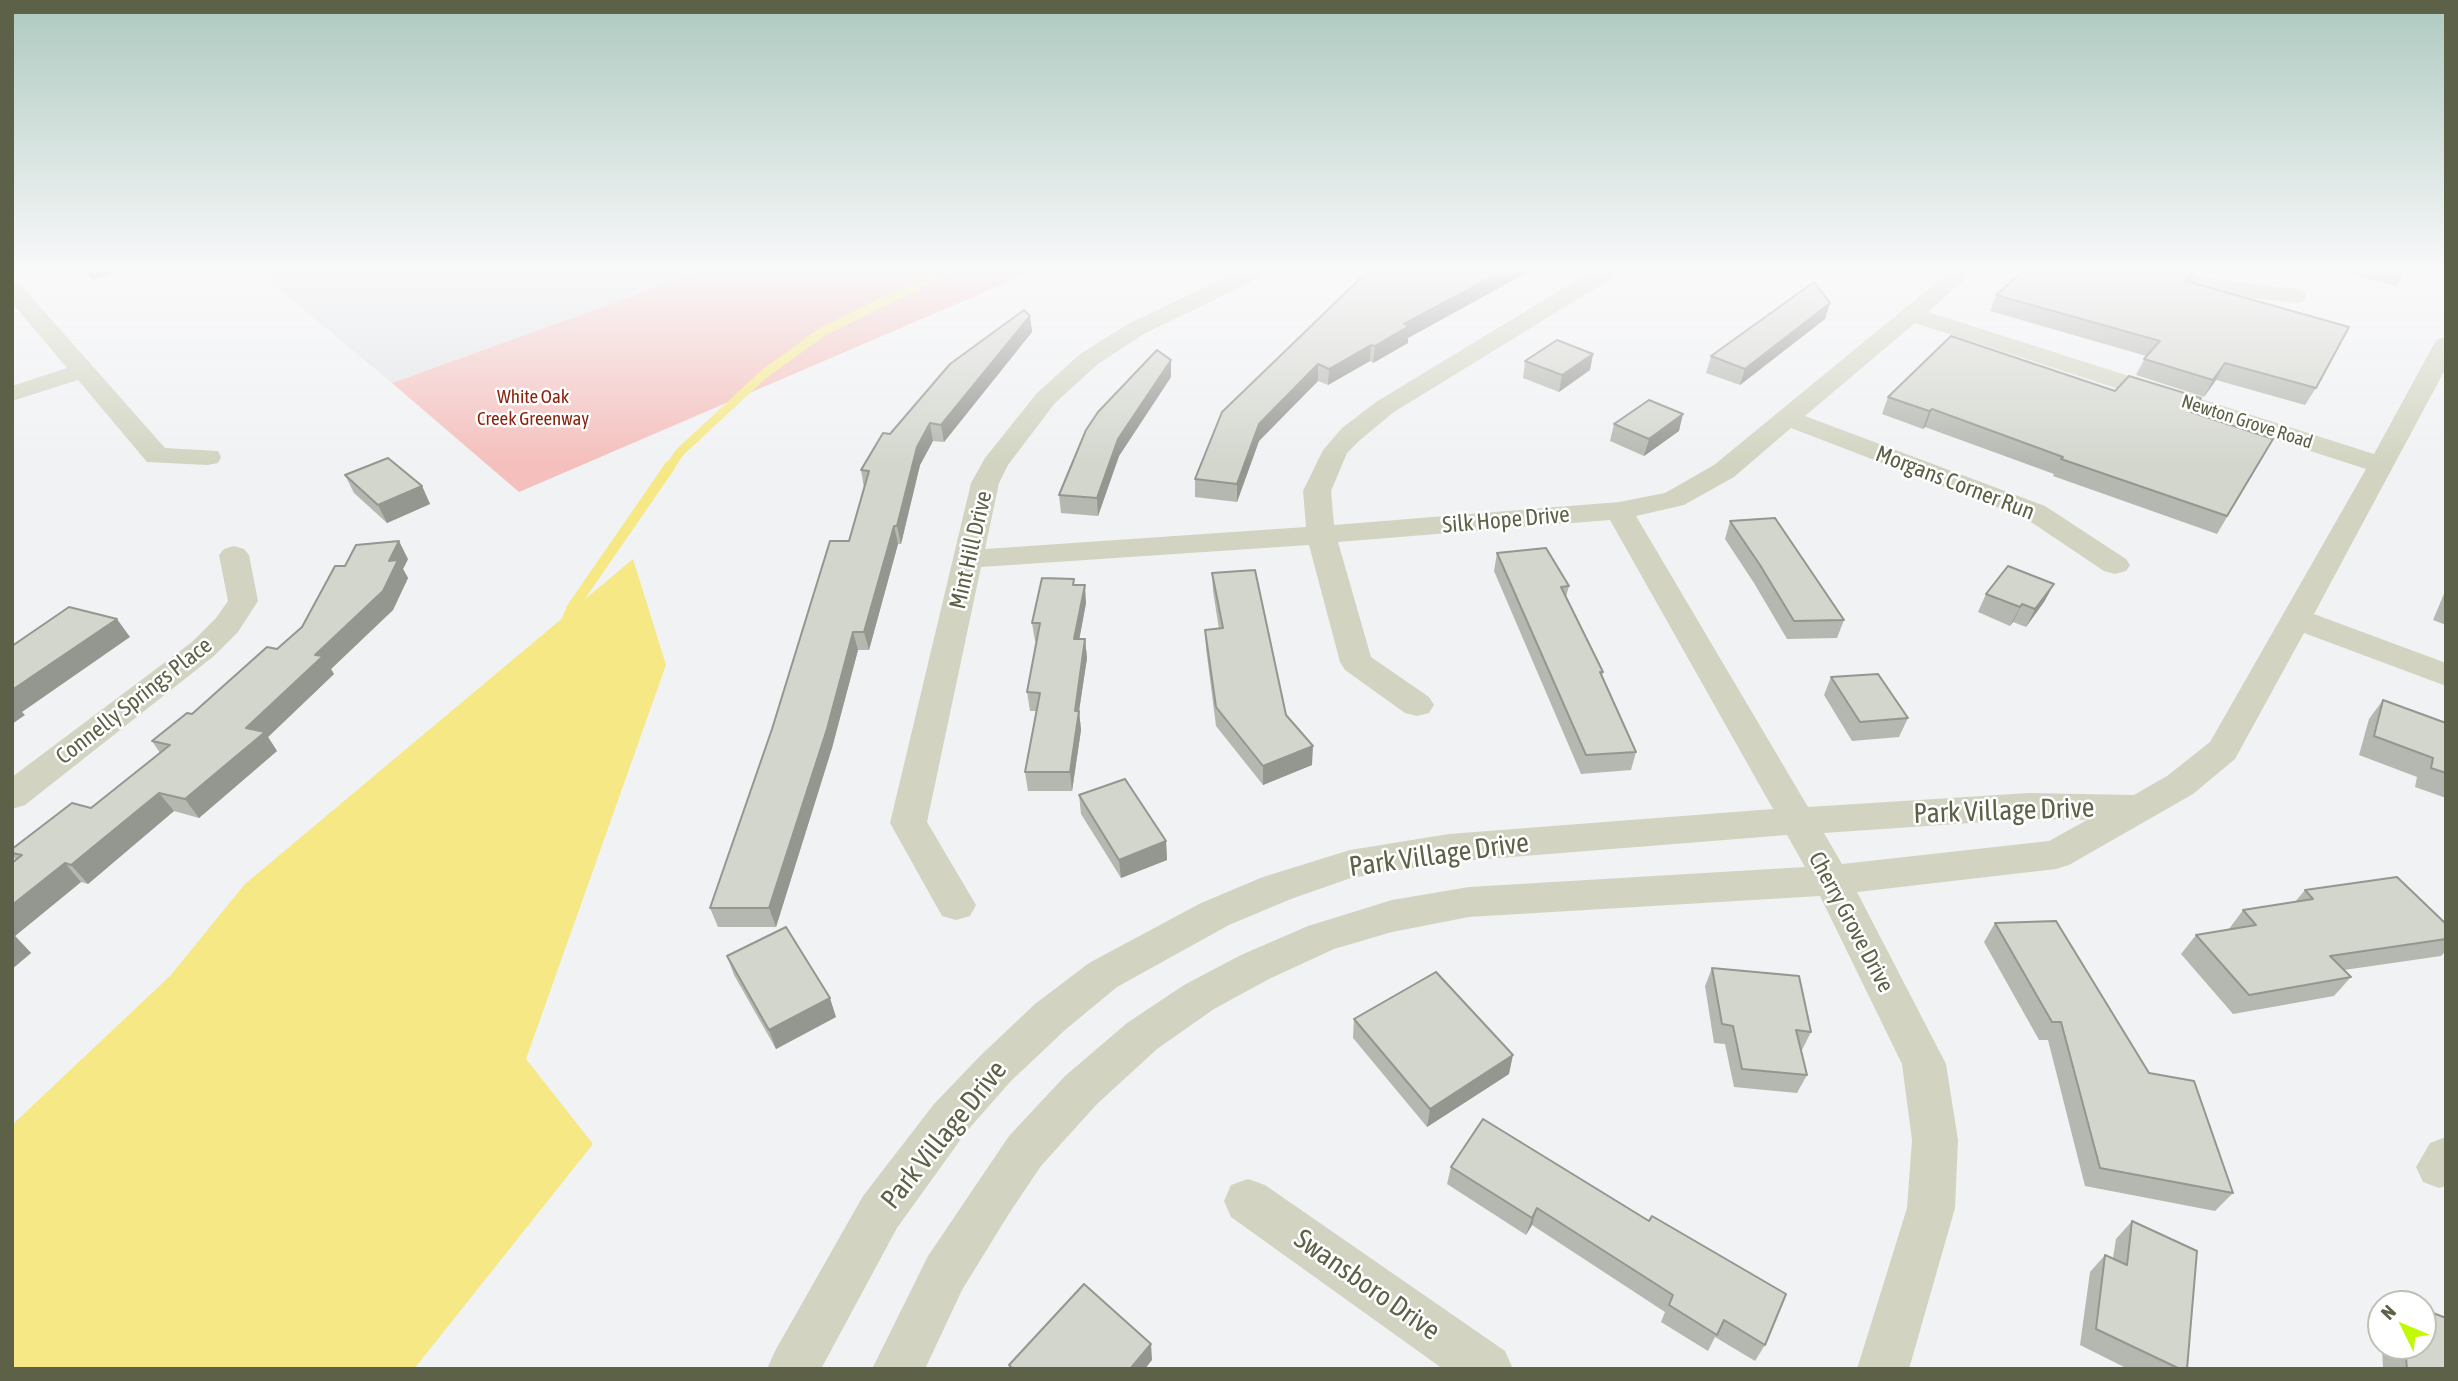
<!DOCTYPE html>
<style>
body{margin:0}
#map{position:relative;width:2458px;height:1381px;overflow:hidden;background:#f1f2f4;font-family:"Asap Condensed",sans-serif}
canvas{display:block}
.frame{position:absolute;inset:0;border:14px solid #5d6147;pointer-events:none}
.north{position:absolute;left:2367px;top:1290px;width:70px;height:70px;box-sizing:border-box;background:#fff;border:2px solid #bec0b5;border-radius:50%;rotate:313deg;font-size:19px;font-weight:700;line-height:28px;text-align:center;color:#5d6147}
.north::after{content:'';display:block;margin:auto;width:24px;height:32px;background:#c1f906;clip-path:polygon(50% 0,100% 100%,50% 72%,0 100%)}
</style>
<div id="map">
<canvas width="2458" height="1381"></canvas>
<div class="frame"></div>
<div class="north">N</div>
</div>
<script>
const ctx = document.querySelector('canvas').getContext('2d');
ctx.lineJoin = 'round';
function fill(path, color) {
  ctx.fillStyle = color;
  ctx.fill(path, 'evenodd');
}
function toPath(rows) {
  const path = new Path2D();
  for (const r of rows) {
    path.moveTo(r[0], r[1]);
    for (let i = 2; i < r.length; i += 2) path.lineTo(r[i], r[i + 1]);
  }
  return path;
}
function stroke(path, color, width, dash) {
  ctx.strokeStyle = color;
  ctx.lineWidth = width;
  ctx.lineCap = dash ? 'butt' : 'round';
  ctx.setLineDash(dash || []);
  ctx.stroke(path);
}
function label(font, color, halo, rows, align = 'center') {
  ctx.font = font + ' "Asap Condensed",sans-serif';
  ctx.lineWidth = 5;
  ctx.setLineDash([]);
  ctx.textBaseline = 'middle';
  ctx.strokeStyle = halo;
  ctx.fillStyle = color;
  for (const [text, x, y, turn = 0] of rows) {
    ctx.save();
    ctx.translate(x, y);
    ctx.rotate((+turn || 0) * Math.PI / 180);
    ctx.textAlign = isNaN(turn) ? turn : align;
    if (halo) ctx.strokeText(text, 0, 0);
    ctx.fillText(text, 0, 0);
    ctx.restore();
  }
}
const education = toPath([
 [258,272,699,272,392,383]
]);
const green = toPath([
 [699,272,1031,272,519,492,392,383]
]);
const water = toPath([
 [633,559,666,665,526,1059,593,1144,414,1369,12,1369,12,1125,170,976,245,884]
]);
const streamFar1 = toPath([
 [669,468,680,452,764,374,822,332,944,272]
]);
const stream = toPath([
 [566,623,572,608,670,466]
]);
const minor = toPath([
 [1236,272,1264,272,1261,277,1144,334,1098,364,1055,403,1008,465,999,483,985,549,1306,527,1303,491,1323,450,1342,428,1376,402,1590,272,1617,272,1614,277,1394,412,1360,440,1347,453,1331,491,1334,525,1619,502,1665,493,1714,465,1949,272,1973,272,1928,312,2374,454,2434,344,2438,339,2446,337,2446,368,2314,614,2446,663,2446,686,2304,633,2235,759,2193,794,2069,865,2056,869,1857,892,1946,1064,1958,1140,1955,1208,1909,1369,1857,1369,1907,1208,1912,1140,1902,1064,1820,896,1469,917,1392,932,1334,949,1269,979,1214,1009,1157,1049,1097,1104,1041,1166,1010,1212,962,1290,925,1369,872,1369,928,1256,1009,1136,1065,1076,1127,1023,1184,985,1241,955,1308,926,1392,900,1469,887,1805,867,1787,835,1449,862,1351,878,1291,899,1229,925,1117,987,1065,1030,1011,1081,966,1132,897,1228,821,1369,767,1369,775,1351,863,1196,934,1104,981,1055,1035,1004,1089,963,1201,903,1263,877,1350,850,1449,834,1773,809,1610,520,1338,542,1371,657,1429,697,1434,705,1429,713,1417,716,1405,713,1345,670,1340,662,1309,545,981,567,927,822,976,905,970,916,956,920,942,916,890,823,971,483,985,458,1037,393,1080,354,1128,324,1236,272],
 [1915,323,2366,469,2210,742,2167,776,2134,795,2029,793,1808,807,1636,516,1684,505,1734,477,1791,428,2025,518,2104,571,2115,574,2126,571,2130,565,2126,559,2045,506,1805,416,1915,323],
 [2029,819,2087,820,2049,841,1842,864,1824,833,2029,819],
 [2151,272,2187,272,2214,279,2296,289,2304,291,2307,296,2304,301,2296,303,2213,293,2154,277,2151,272],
 [12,282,20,284,165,448,218,451,221,457,218,463,208,465,147,462,78,380,12,401,12,386,67,368,12,303,12,282],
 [234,546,244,549,249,555,258,601,238,632,214,656,25,805,12,809,12,777,192,642,216,618,228,601,219,555,224,549,234,546],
 [2446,1137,2446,1186,2439,1188,2423,1182,2416,1167,2430,1143,2446,1137],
 [1248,1179,1265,1185,1505,1351,1513,1369,1443,1369,1231,1217,1224,1201,1231,1185,1248,1179]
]);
const wall = toPath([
 [1367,272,1528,272,1408,338,1408,343,1373,363,1370,361,1328,385,1318,381,1259,441,1237,502,1195,497,1195,479],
 [2349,272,2405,272,2396,286,2348,274],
 [2194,273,2189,282,2316,388,2305,405,2216,380,2204,397,2136,375,2146,356,1990,311,1996,295],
 [1830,303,1825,319,1740,385,1706,373,1711,356],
 [1030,316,1032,332,944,442,933,441,920,465,901,544,898,544,869,650,858,650,832,748,776,927,718,927,710,908,849,541,864,488,861,470,890,434],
 [1593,354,1590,370,1559,392,1523,378,1525,361],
 [1171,377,1119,456,1098,516,1061,513,1059,495],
 [2115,391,2201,398,2193,413,2273,439,2217,534,2053,476,2054,474,1925,427,1923,429,1882,414,1888,397],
 [1614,424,1679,431,1644,456,1610,441],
 [345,475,422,486,430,504,387,523,354,493],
 [1730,521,1844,620,1837,638,1787,639,1754,583,1725,539],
 [1497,553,1569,586,1566,597,1603,672,1602,677,1636,752,1631,770,1581,774,1494,571],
 [408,559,403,569,408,578,393,610,331,669,334,674,268,737,277,751,199,818,174,811,88,884,81,882,15,936,31,953,12,969,12,863,16,860,12,855,12,849,91,808,160,753,152,741,192,714,277,649],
 [1212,573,1312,765,1263,785,1216,726,1206,648,1205,630,1219,629,1213,591],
 [2054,584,2044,602,2026,627,2013,622,2010,626,1978,612,1986,594],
 [1075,585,1086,603,1079,639,1085,639,1087,658,1079,711,1081,730,1072,791,1028,791,1025,772,1036,711,1030,711,1027,692,1037,642,1035,641,1032,623],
 [2446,589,2446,625,2433,620],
 [1831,677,1908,718,1899,737,1852,741,1824,695],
 [2383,700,2446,723,2446,798,2415,787,2417,777,2359,755,2369,719],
 [1079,795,1166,841,1167,860,1121,878,1081,814],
 [2305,890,2446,924,2446,951,2441,956,2344,970,2351,977,2334,996,2233,1014,2181,954,2196,935,2229,929,2243,910,2295,902],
 [1995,923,2149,1073,2233,1193,2215,1211,2085,1186,2048,1040,2039,1040,1984,942],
 [727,956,836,1017,776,1049,734,975],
 [1712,968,1811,1032,1802,1050,1801,1050,1807,1075,1797,1093,1734,1087,1725,1044,1714,1043,1705,986],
 [1354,1019,1509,1074,1427,1127,1353,1038],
 [1483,1119,1765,1345,1755,1361,1715,1337,1708,1351,1661,1322,1665,1312,1532,1225,1526,1235,1447,1184,1451,1167],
 [2132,1221,2187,1369,2128,1369,2080,1345,2090,1272,2105,1255,2113,1258,2116,1239],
 [2381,1315,2381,1340,2379,1317],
 [2446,1315,2446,1369,2383,1369,2382,1346,2423,1346]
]);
const shadedWall = toPath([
 [87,272,120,272,92,280],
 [1501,272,1528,272,1408,338,1408,343,1373,363,1375,346,1404,324],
 [1830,303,1825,319,1740,385,1745,369],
 [1030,316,1032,332,944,442,941,425],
 [1371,345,1370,361,1328,385,1329,369],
 [1593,354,1590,370,1559,392,1562,375],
 [1171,360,1171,377,1119,456,1098,516,1097,498,1118,439],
 [2225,363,2216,380,2204,397,2213,380],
 [1318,364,1318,381,1259,441,1237,502,1237,484,1259,424],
 [1932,409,1925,427,1923,429,1929,411],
 [1683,414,1679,431,1644,456,1649,439],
 [930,423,933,441,920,465,901,544,897,526,917,447],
 [422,486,430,504,387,523,378,505],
 [894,526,898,544,869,650,864,632],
 [399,541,408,559,403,569,408,578,393,610,331,669,334,674,268,737,277,751,199,818,185,799,246,728,315,655,389,561],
 [2054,584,2044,602,2026,627,2035,609],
 [1085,585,1086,603,1076,657,1074,639],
 [2022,604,2013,622,2010,626,2020,607],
 [117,619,130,637,22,712,25,715,12,724,12,690],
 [853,632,858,650,832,748,776,927,769,908],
 [1085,639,1087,658,1079,711,1081,730,1072,791,1070,772,1075,711],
 [1313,746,1312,765,1263,785,1263,766],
 [159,793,174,811,88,884,71,865],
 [1166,841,1167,860,1121,878,1119,860],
 [65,863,81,882,15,936,31,953,12,969,12,905],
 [830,998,836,1017,776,1049,769,1030],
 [1513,1055,1509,1074,1427,1127,1430,1109],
 [1537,1208,1532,1225,1526,1235,1532,1218],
 [1151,1344,1152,1360,1145,1369,1130,1369]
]);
const building = toPath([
 [1367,272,1501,272,1404,324,1409,326,1375,346,1371,345,1329,369,1318,364,1259,424,1237,484,1195,479,1222,412,1367,272],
 [2022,272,2192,272,2194,273,2186,281,2349,327,2316,388,2225,363,2213,380,2144,359,2160,341,1996,295,2022,272],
 [1814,282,1830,303,1745,369,1711,356,1814,282],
 [1024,310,1030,316,941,425,930,423,917,447,897,526,894,526,864,632,853,632,827,729,769,908,710,908,772,729,830,541,849,541,869,471,861,470,883,433,890,434,950,364,1024,310],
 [1951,336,2115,391,2129,376,2201,398,2191,412,2273,439,2227,516,2061,459,2063,457,1932,409,1929,411,1888,397,1951,336],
 [1557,340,1593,354,1562,375,1525,361,1557,340],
 [1157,350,1171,360,1118,439,1097,498,1059,495,1086,430,1098,412,1157,350],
 [1649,400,1683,414,1649,439,1614,424,1649,400],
 [388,458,422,486,378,505,345,475,388,458],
 [1775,518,1844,620,1794,621,1760,565,1730,521,1775,518],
 [399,541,389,561,398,560,383,591,315,655,323,656,246,728,265,732,185,799,159,793,71,865,65,863,12,905,12,863,22,855,12,853,12,849,72,803,91,808,170,745,152,741,187,713,192,714,267,647,277,649,302,627,335,566,345,566,356,545,399,541],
 [1546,548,1569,586,1561,587,1603,672,1600,672,1636,752,1586,755,1497,553,1546,548],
 [2008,566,2054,584,2035,609,2022,604,2020,607,1986,594,2008,566],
 [1255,570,1286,715,1313,746,1263,766,1216,707,1205,630,1223,628,1212,573,1255,570],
 [1042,578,1074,579,1073,585,1085,585,1074,639,1085,639,1075,711,1079,711,1070,772,1025,772,1040,693,1027,692,1040,623,1032,623,1042,578],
 [69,607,117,619,12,690,12,646,69,607],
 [1878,674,1908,718,1860,722,1831,677,1878,674],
 [2383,700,2446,723,2446,773,2431,768,2433,758,2374,736,2383,700],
 [1125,779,1166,841,1119,860,1079,795,1125,779],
 [2397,877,2446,924,2446,939,2330,956,2351,977,2249,995,2196,935,2256,925,2243,910,2313,899,2305,890,2397,877],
 [2056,921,2149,1073,2194,1081,2233,1193,2100,1168,2061,1022,2052,1022,1995,923,2056,921],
 [786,927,830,998,769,1030,727,956,786,927],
 [1712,968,1799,976,1811,1032,1796,1030,1807,1075,1742,1069,1733,1026,1722,1024,1712,968],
 [1436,972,1513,1055,1430,1109,1354,1019,1436,972],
 [1483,1119,1649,1221,1652,1216,1786,1294,1765,1345,1724,1320,1717,1335,1669,1305,1673,1295,1537,1208,1532,1218,1451,1167,1483,1119],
 [2132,1221,2197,1251,2187,1369,2180,1369,2096,1329,2105,1255,2127,1265,2132,1221],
 [1084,1284,1151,1344,1130,1369,1013,1369,1009,1365,1084,1284],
 [2401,1300,2410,1304,2401,1304,2401,1300],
 [2423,1309,2446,1318,2446,1369,2407,1369,2405,1346,2423,1346,2423,1309]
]);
const farParknames = [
 ["White Oak",533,397],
 ["Creek Greenway",533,419]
];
const farStreetnames = [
 ["Newton Grove Road",2247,422,18]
];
const streetNames = [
 ["Morgans Corner Run",1955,483,21],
 ["Silk Hope Drive",1506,520,-5],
 ["Mint Hill Drive",971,550,-77],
 ["Connelly Springs Place",134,701,-38],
 ["Cherry Grove Drive",1851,922,62]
];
const nearStreetnames = [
 ["Park Village Drive",2004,811,-2],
 ["Park Village Drive",1439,855,-8],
 ["Park Village Drive",944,1135,-51],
 ["Swansboro Drive",1367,1285,35]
];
fill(education, '#e2e4e5');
fill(green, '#f4bfbc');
fill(water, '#f5e885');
stroke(streamFar1, '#f5e885', 9);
stroke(stream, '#f5e885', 11);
fill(minor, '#d2d4c1');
fill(wall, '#b5b8b0');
fill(shadedWall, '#949690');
fill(building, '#d3d6cd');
stroke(building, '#949690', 2);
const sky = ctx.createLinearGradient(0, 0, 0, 465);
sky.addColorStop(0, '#adc9c0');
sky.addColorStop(0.58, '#f9f9fa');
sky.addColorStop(1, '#f9f9fa00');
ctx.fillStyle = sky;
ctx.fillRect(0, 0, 2458, 465);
label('19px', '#8c230e', '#fff', farParknames);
label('19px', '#5d6147', '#fff', farStreetnames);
label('23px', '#5d6147', '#fff', streetNames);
label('28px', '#5d6147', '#fff', nearStreetnames);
</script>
